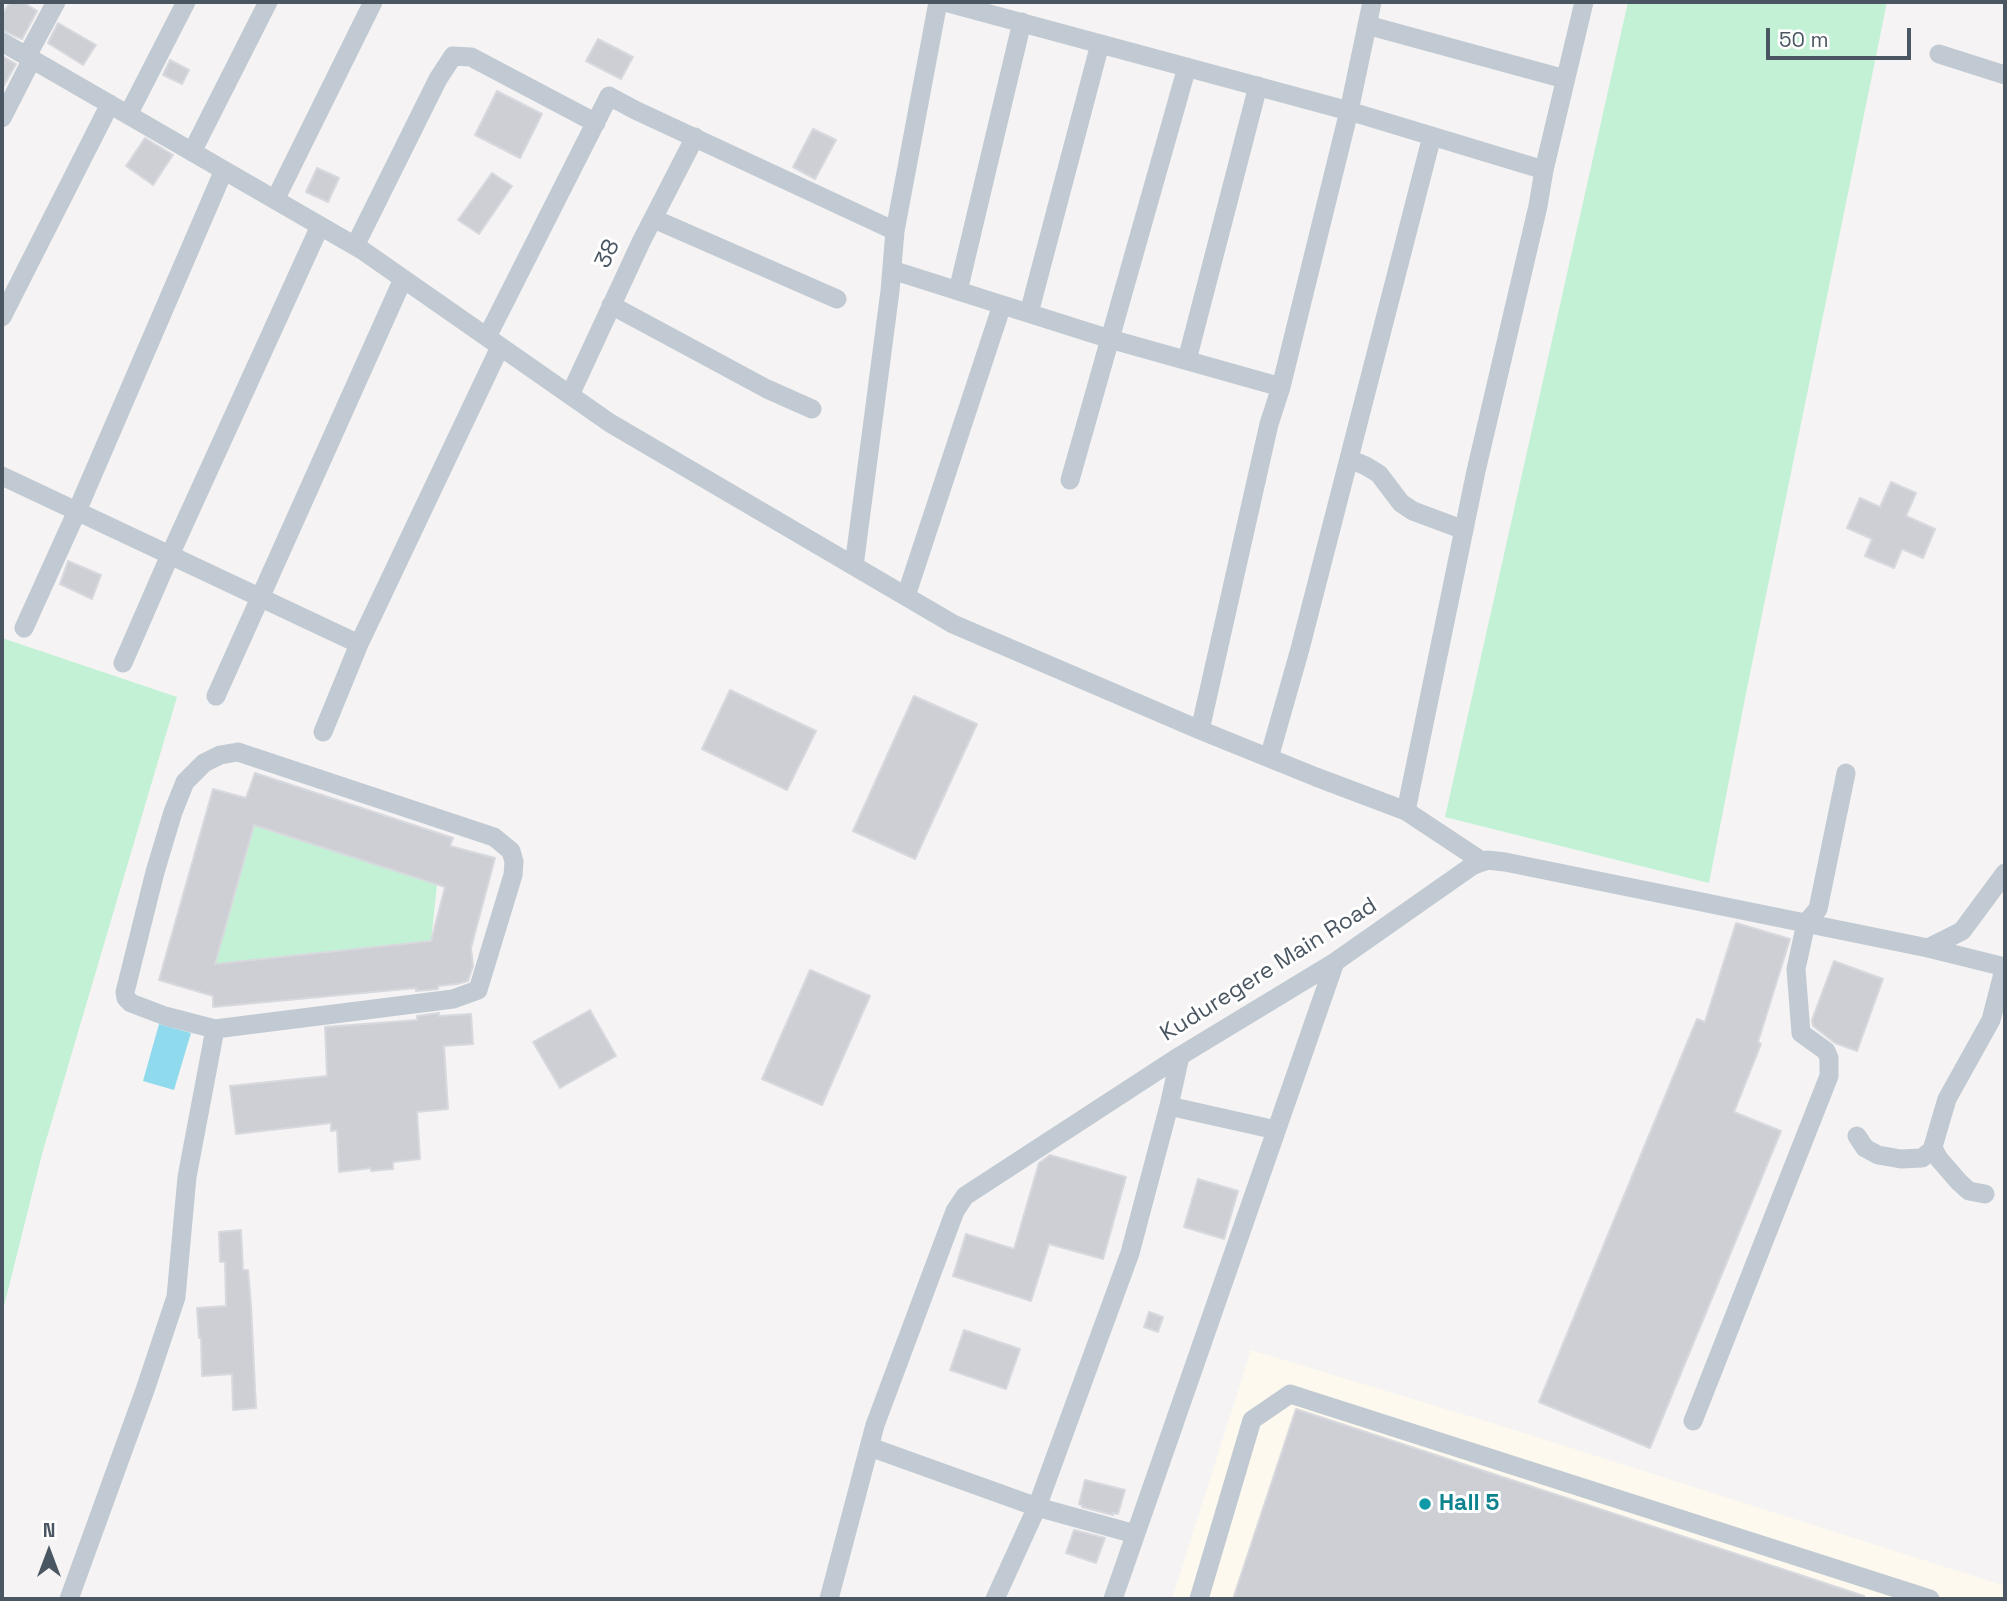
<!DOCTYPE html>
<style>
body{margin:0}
#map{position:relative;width:2007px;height:1601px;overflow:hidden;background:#f5f3f3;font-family:"Space Grotesk",sans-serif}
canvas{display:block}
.frame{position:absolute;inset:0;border:4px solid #4a5661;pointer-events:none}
.north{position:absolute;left:14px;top:1517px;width:70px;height:70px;-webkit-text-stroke:5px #fff;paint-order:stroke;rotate:0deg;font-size:19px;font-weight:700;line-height:28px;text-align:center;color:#4a5661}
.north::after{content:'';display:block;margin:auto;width:24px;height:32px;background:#4a5661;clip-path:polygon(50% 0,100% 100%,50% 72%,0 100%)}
.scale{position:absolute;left:1766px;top:28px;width:145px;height:32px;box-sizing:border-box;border:4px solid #4a5661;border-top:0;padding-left:9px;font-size:21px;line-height:24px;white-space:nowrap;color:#4a5661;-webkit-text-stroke:5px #fff;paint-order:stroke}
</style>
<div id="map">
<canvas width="2007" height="1601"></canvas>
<div class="frame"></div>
<div class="north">N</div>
<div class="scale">50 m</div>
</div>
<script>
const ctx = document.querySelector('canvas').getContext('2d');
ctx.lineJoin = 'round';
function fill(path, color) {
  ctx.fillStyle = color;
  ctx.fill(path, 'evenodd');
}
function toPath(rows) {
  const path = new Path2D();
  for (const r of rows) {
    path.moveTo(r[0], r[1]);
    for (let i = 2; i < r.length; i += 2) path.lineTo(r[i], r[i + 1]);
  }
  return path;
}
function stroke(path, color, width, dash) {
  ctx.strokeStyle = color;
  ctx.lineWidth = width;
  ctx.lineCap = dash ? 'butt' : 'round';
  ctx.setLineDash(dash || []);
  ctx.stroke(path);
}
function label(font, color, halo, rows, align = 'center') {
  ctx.font = font + ' "Space Grotesk",sans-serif';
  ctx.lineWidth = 6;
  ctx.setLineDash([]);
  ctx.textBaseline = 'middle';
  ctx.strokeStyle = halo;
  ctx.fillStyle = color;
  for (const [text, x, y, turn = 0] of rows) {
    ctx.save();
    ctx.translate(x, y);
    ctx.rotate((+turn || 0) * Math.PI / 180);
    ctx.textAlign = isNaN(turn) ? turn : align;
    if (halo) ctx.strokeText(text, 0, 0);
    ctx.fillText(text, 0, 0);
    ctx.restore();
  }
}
const commercial = toPath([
 [1251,1350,1505,1427,2005,1586,2005,1599,1172,1599]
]);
const green = toPath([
 [1628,2,1887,2,1745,698,1709,883,1445,817],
 [2,638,177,697,42,1154,2,1314],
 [254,825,437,885,431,941,215,964]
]);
const water = toPath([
 [159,1024,191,1033,174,1090,143,1081]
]);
const building = toPath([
 [10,2,23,2,37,11,22,39,2,30,2,15,10,2],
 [58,23,96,45,83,65,48,43,58,23],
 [598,39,633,57,621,79,586,61,598,39],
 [2,56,16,64,2,89,2,56],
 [170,60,189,70,182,84,163,75,170,60],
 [497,91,542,114,520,158,475,135,497,91],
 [813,129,836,140,815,179,793,167,813,129],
 [145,138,173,155,153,185,126,166,145,138],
 [317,168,339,178,328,202,306,192,317,168],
 [492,173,512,186,479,234,458,220,492,173],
 [1891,482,1916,493,1906,516,1935,529,1923,558,1902,549,1894,568,1865,556,1872,539,1847,528,1860,498,1880,507,1891,482],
 [68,561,101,575,92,599,60,584,68,561],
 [730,690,816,731,787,790,702,749,730,690],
 [914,696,977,724,915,859,853,831,914,696],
 [255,773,453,838,450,846,495,858,471,948,473,966,468,981,457,984,438,986,438,989,416,991,416,988,213,1007,213,996,159,980,213,789,246,798,255,773],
 [254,825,445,887,431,941,215,964,254,825],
 [1736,923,1790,939,1758,1042,1761,1044,1734,1112,1781,1131,1650,1448,1539,1402,1697,1019,1705,1022,1736,923],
 [1834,961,1883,979,1857,1051,1835,1043,1813,1026,1812,1020,1834,961],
 [810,970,870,996,822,1105,762,1079,810,970],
 [590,1010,616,1056,560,1088,533,1042,590,1010],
 [439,1013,439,1016,471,1014,473,1044,444,1046,448,1109,417,1112,420,1159,393,1162,393,1169,371,1171,371,1168,339,1172,337,1130,331,1131,331,1123,236,1134,230,1086,327,1076,325,1027,417,1020,417,1016,439,1013],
 [1050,1155,1126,1177,1103,1259,1049,1244,1031,1301,953,1276,966,1234,1014,1249,1039,1163,1050,1155],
 [1198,1179,1238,1191,1224,1239,1184,1227,1198,1179],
 [241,1230,243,1270,248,1270,251,1305,256,1408,233,1410,232,1374,202,1376,201,1338,199,1338,197,1308,226,1306,225,1262,220,1262,219,1232,241,1230],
 [1149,1312,1163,1317,1158,1332,1144,1327,1149,1312],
 [964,1330,1020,1349,1006,1389,950,1370,964,1330],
 [1296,1409,1864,1596,1864,1599,1233,1599,1296,1409],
 [1085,1480,1125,1490,1118,1514,1113,1513,1113,1515,1082,1507,1082,1505,1079,1504,1085,1480],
 [1074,1530,1105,1538,1096,1563,1066,1553,1074,1530]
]);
const minor = toPath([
 [945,2,1349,111,1544,170],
 [1367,25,1565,79],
 [2,42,362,250,610,423,953,624,1200,730,1316,777,1406,811,1483,862],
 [1939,54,2005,75],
 [27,56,56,2],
 [128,115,186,2],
 [2,118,32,59],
 [192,152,268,2],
 [275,200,373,2],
 [654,219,837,299],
 [355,246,438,79,453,56,471,57,596,123],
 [892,270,1110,339,1281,387],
 [958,291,1022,22],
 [611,305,767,389,812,409],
 [1029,313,1100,44],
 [2,317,110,104],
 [487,337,609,96,635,110,895,231],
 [1187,360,1258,86],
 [570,395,641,242,695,137],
 [1349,459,1366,466,1379,474,1401,503,1413,511,1464,530],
 [2,476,359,644],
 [1070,480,1187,67],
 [854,566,890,291,895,231,938,2],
 [906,596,1002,305],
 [24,628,77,511,224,170],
 [123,663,170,555,320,226],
 [216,696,403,279],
 [1200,730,1269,424,1281,387,1349,111,1372,2],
 [323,732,359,644,500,347],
 [238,752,494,837,511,851,514,862,513,875,478,990,453,999,215,1029,165,1016,131,1003,126,998,125,992,155,872,173,812,185,782,204,763,220,755,238,752],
 [1269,758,1300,649,1432,136],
 [1406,811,1476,471,1538,206,1544,170,1584,2],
 [1928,948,2005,967],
 [1169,1106,1276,1130],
 [1857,1136,1865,1148,1878,1155,1901,1159,1922,1158,1932,1150,1947,1099,1991,1020,2005,966],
 [1933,1148,1939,1159,1959,1182,1969,1191,1985,1194],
 [1693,1421,1829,1076,1829,1058,1826,1051,1801,1033,1796,969,1806,923,1818,909,1846,773],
 [870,1447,1037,1507,1135,1534],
 [69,1599,145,1390,176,1297,187,1177,215,1029],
 [829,1599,875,1425,955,1211,965,1196,1180,1056,1335,962,1472,866,1487,860,1505,862,1928,948,1962,931,2005,873],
 [995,1599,1037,1507,1130,1253,1169,1106,1180,1056],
 [1113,1599,1335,962],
 [1199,1599,1252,1420,1290,1394,1930,1599]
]);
const markers = [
 [1425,1504,7,"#0f9aa8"]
];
const streetNames = [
 ["38",608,254,-65],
 ["Kuduregere Main Road",1269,970,-32]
];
const cultureNames = [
 ["Hall 5",1439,1504]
];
fill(commercial, '#fdf9ef');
fill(green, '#c3f1d5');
fill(water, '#90daee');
fill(building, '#cdcfd5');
stroke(building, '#d7d9de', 2);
stroke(minor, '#c1cad2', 19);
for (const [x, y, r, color] of markers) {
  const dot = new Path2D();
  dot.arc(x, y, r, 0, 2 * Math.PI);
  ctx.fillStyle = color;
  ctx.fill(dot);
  stroke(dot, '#fff', 2.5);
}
label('23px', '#4a5661', '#fff', streetNames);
label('bold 23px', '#0d838f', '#fff', cultureNames, 'left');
</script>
